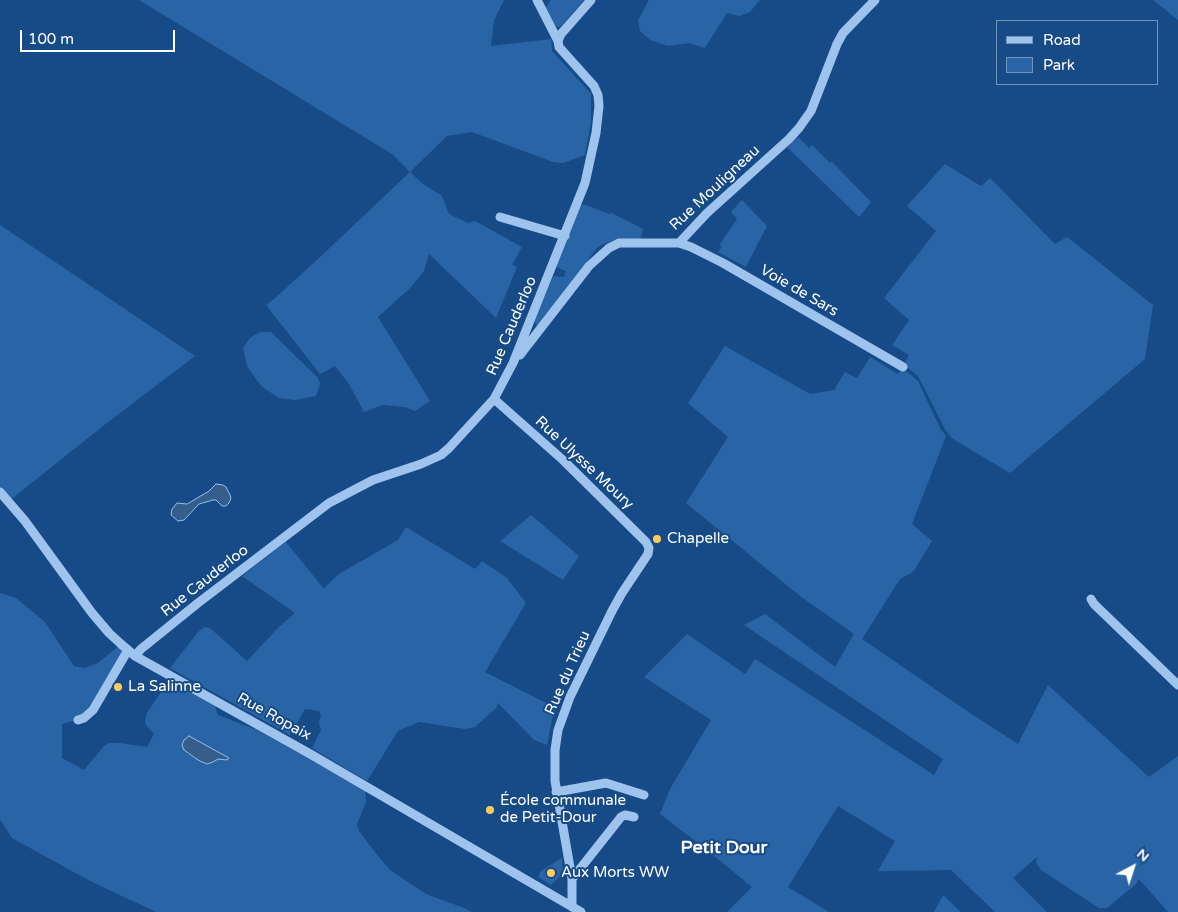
<!DOCTYPE html>
<meta charset="utf-8">
<style>
body{margin:0}
#map{position:relative;width:1178px;height:912px;overflow:hidden;background:#174b88;font-family:"Varela Round",sans-serif}
canvas{display:block}
.legend{position:absolute;left:996px;top:20px;width:162px;height:65px;box-sizing:border-box;background:#174b88;border:1px solid #7493b8;margin:0;padding:6px 9px;list-style:none;font-size:15px;color:#fff}
.legend li{display:flex;align-items:center;gap:10px;height:25px}
.legend b{width:25px;border:1px solid #7493b8}
.north{position:absolute;left:1108px;top:842px;width:50px;height:50px;-webkit-text-stroke:4px #174b88;paint-order:stroke;rotate:40deg;font-size:14px;font-weight:700;line-height:20px;text-align:center;color:#fff}
.north::after{content:'';display:block;margin:auto;width:18px;height:22px;background:#fff;clip-path:polygon(50% 0,100% 100%,50% 72%,0 100%)}
.scale{position:absolute;left:20px;top:30px;width:155px;height:22px;box-sizing:border-box;border:2px solid #fff;border-top:0;padding-left:6px;font-size:15px;line-height:18px;white-space:nowrap;color:#fff;-webkit-text-stroke:4px #174b88;paint-order:stroke}
</style>
<div id="map">
<canvas width="1178" height="912"></canvas>
<ul class="legend">
<li><b style="height:6px;background:#9ec4ee"></b>Road</li>
<li><b style="height:14px;background:#2965a6"></b>Park</li>
</ul>
<div class="north">N</div>
<div class="scale">100 m</div>
</div>
<script>
const ctx = document.querySelector('canvas').getContext('2d');
ctx.lineJoin = 'round';
function fill(path, color) {
  ctx.fillStyle = color;
  ctx.fill(path, 'evenodd');
}
function toPath(rows) {
  const path = new Path2D();
  for (const r of rows) {
    path.moveTo(r[0], r[1]);
    for (let i = 2; i < r.length; i += 2) path.lineTo(r[i], r[i + 1]);
  }
  return path;
}
function stroke(path, color, width, dash) {
  ctx.strokeStyle = color;
  ctx.lineWidth = width;
  ctx.lineCap = dash ? 'butt' : 'round';
  ctx.setLineDash(dash || []);
  ctx.stroke(path);
}
function label(font, color, halo, rows, align = 'center') {
  ctx.font = font + ' "Varela Round",sans-serif';
  ctx.lineWidth = 4;
  ctx.setLineDash([]);
  ctx.textBaseline = 'middle';
  ctx.strokeStyle = halo;
  ctx.fillStyle = color;
  for (const [text, x, y, turn = 0] of rows) {
    ctx.save();
    ctx.translate(x, y);
    ctx.rotate((+turn || 0) * Math.PI / 180);
    ctx.textAlign = isNaN(turn) ? turn : align;
    if (halo) ctx.strokeText(text, 0, 0);
    ctx.fillText(text, 0, 0);
    ctx.restore();
  }
}
const green = toPath([
 [139,0,504,0,494,20,491,46,551,39,552,51,591,94,591,121,585,155,563,163,553,162,472,132,447,136,410,172,423,184,442,196,449,214,468,223,475,221,522,247,512,265,517,267,496,318,429,254,424,271,410,288,378,317,430,401,415,411,405,407,383,405,364,412,349,384,335,366,320,374,266,305,274,299,319,258,410,172,392,154],
 [551,0,584,0,560,27,557,27,554,24,546,7],
 [649,0,760,0,750,12,739,16,727,13,705,48,689,43,668,46,650,40,640,31,638,20],
 [1153,0,1178,0,1178,20],
 [798,137,809,148,812,145,830,163,832,162,871,202,859,217,787,147],
 [945,164,981,186,990,178,1055,244,1067,237,1153,305,1145,359,1010,473,953,439,946,431,918,376,904,365,909,355,892,345,909,320,884,298,936,231,907,206],
 [742,200,767,226,746,267,718,252,722,247,720,245,720,244,737,219,731,212],
 [582,205,586,205,609,214,612,213,643,229,640,240,623,239,614,240,601,245,596,249,538,326,535,323,535,320,553,276,564,277,566,271,556,267,580,207],
 [0,225,195,356,103,426,9,501,0,492],
 [260,332,271,332,318,378,320,384,316,396,295,400,279,398,261,386,247,366,243,348,250,338],
 [725,346,810,394,834,390,845,372,857,378,870,357,898,374,902,368,911,375,918,381,940,428,946,436,912,524,932,541,913,572,900,579,862,639,970,713,1018,744,1048,685,1149,777,1178,756,1178,912,1168,912,1139,879,1136,884,1107,908,1099,908,1041,870,1036,863,1037,857,1013,878,1047,912,995,912,951,870,878,871,895,841,838,806,788,887,829,912,727,912,752,887,707,850,660,814,670,789,711,720,644,677,687,634,745,674,755,659,934,775,943,759,744,625,765,614,835,667,854,634,800,596,686,503,728,437,688,403],
 [531,515,579,556,563,580,500,541],
 [406,527,475,569,482,561,507,578,526,603,485,672,556,708,552,719,547,745,534,740,498,703,496,708,475,727,465,729,419,722,398,731,367,781,312,748,321,730,319,723,321,715,319,711,305,709,290,735,170,668,198,632,205,627,210,628,247,661,279,627,295,613,242,576,286,542,324,589,328,584,339,574,398,540],
 [0,593,16,598,45,622,74,666,84,668,98,663,121,644,128,650,84,718,62,724,62,758,84,770,104,746,109,743,120,743,147,747,154,734,146,725,145,721,147,713,165,686,180,681,212,698,218,715,257,730,299,753,312,755,365,786,366,802,357,824,359,831,378,856,390,870,426,894,464,908,472,912,156,912,90,881,12,838,0,819],
 [562,858,563,873,551,885,538,877,541,871],
 [943,895,961,912,934,912]
]);
const water = toPath([
 [216,484,223,485,226,487,230,495,231,498,229,503,226,506,222,506,216,500,213,500,199,504,184,520,178,521,171,515,172,509,177,503,187,504,209,491,216,484],
 [189,736,229,758,227,760,218,759,213,762,207,764,198,760,184,750,182,745,184,740,189,736]
]);
const minor = toPath([
 [537,0,558,41],
 [500,217,565,236],
 [679,243,691,247,723,263,903,367],
 [520,355,589,266,609,248,619,243,679,243,707,213,789,139,799,128,811,111,837,44,843,33,875,0],
 [494,399,563,460,646,542,649,548,648,554,622,593,612,611,570,697,558,730,555,750,555,781,572,879,572,907],
 [0,492,25,521,92,613,109,633,121,644,135,656,312,755,581,912],
 [1091,599,1094,604,1178,685],
 [135,656,141,649,198,603,329,503,373,480,421,464,441,455,449,448,494,399,513,363,585,183,596,133,599,106,598,95,594,86,559,47,558,41,561,34,591,0],
 [78,720,84,718,93,710,128,650],
 [556,792,606,783,644,795],
 [572,879,621,817,625,815,634,817]
]);
const markers = [
 [657,539,5,"#ffcb5a"],
 [118,687,5,"#ffcb5a"],
 [490,810,5,"#ffcb5a"],
 [551,873,5,"#ffcb5a"]
];
const streetNames = [
 ["Rue Mouligneau",715,188,-43],
 ["Voie de Sars",799,291,30],
 ["Rue Cauderloo",512,326,-67],
 ["Rue Ulysse Moury",584,463,43],
 ["Rue Cauderloo",205,581,-38],
 ["Rue du Trieu",568,673,-66],
 ["Rue Ropaix",274,717,29]
];
const poiNames = [
 ["Chapelle",667,539],
 ["La Salinne",128,687],
 ["École communale",500,801],
 ["de Petit-Dour",500,818],
 ["Aux Morts WW",561,873]
];
const quarterNames = [
 ["Petit Dour",724,848]
];
fill(green, '#2965a6');
fill(water, '#365e8a');
stroke(water, '#90bff1', 1);
stroke(minor, '#9ec4ee', 9);
for (const [x, y, r, color] of markers) {
  const dot = new Path2D();
  dot.arc(x, y, r, 0, 2 * Math.PI);
  ctx.fillStyle = color;
  ctx.fill(dot);
  stroke(dot, '#174b88', 2);
}
label('15px', '#fff', '#174b88', streetNames);
label('15px', '#fff', '#174b88', poiNames, 'left');
label('bold 18px', '#fff', '#174b88', quarterNames);
</script>
